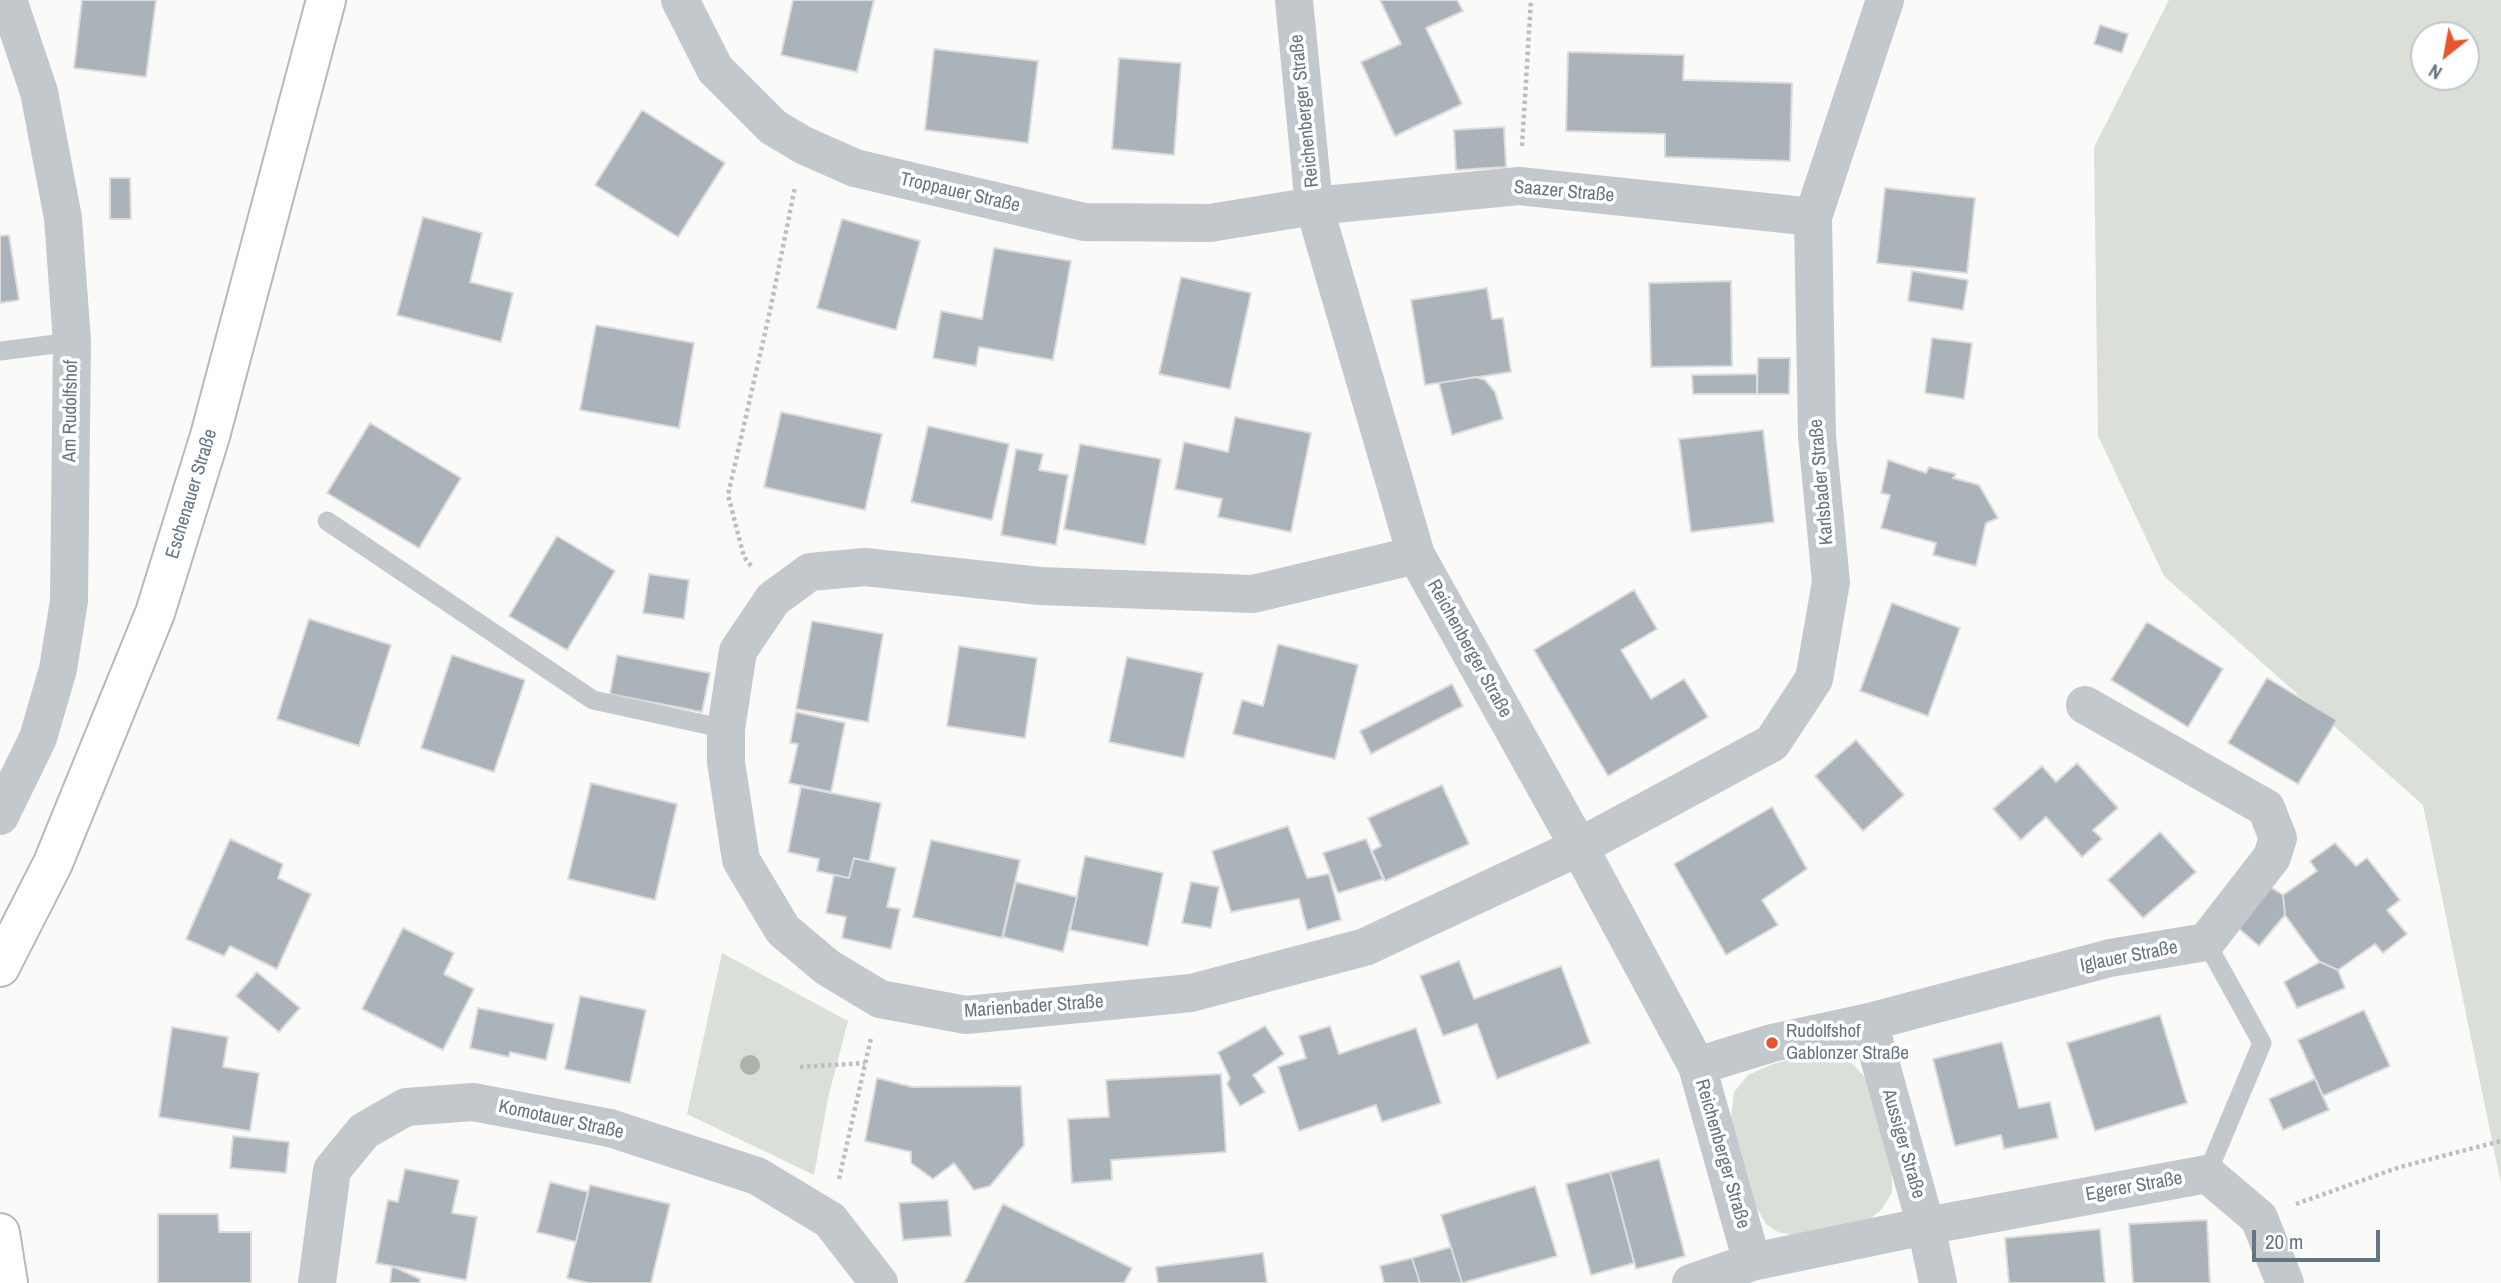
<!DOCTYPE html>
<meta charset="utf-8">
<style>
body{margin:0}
#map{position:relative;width:2501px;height:1283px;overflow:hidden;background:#fafaf8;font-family:"Archivo Narrow",sans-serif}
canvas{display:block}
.north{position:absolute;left:2410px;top:21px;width:70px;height:70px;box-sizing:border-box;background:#fff;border:2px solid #c1c8cd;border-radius:50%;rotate:211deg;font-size:19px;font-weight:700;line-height:28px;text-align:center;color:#657683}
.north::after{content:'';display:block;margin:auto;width:24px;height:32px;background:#e4572e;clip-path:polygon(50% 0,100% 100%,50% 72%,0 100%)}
.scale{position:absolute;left:2252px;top:1230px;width:128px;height:32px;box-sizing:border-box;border:4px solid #657683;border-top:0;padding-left:9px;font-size:21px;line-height:24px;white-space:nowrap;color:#657683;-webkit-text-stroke:5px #fff;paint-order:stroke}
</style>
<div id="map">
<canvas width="2501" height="1283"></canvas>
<div class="north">N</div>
<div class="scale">20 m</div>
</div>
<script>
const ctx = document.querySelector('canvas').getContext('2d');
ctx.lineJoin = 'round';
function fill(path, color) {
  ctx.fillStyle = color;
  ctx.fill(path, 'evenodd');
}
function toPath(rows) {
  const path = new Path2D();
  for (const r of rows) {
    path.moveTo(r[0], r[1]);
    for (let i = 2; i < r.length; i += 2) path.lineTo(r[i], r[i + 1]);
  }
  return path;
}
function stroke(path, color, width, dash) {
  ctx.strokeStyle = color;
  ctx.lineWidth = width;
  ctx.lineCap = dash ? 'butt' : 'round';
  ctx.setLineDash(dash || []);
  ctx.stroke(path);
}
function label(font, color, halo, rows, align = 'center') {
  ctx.font = font + ' "Archivo Narrow",sans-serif';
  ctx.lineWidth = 7;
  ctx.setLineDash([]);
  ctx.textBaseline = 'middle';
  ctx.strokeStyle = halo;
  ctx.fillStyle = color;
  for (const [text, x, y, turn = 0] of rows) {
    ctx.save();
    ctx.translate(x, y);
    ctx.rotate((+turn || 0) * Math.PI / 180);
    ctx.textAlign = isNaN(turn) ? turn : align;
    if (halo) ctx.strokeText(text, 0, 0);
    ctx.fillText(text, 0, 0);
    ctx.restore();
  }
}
const green = toPath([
 [2169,0,2501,0,2501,1184,2423,805,2164,576,2098,436,2094,147],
 [2424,35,2466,35,2466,77,2424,77],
 [722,953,848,1021,828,1098,814,1175,687,1114],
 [1810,1054,1834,1056,1853,1064,1869,1082,1892,1168,1892,1192,1882,1209,1870,1219,1797,1236,1778,1232,1766,1224,1755,1205,1731,1118,1734,1092,1748,1075,1773,1064]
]);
const building = toPath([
 [82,0,156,0,146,77,74,68,82,0],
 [793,0,874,0,857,72,781,55,793,0],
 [1380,0,1457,0,1463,11,1426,28,1462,104,1395,136,1361,62,1401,44,1380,0],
 [2100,25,2128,34,2122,53,2094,44,2100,25],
 [934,49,1038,61,1028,143,925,130,934,49],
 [1568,52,1684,55,1683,80,1792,83,1790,161,1665,157,1665,134,1566,131,1568,52],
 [1119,58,1181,63,1174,155,1112,149,1119,58],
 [642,110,725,163,678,237,595,185,642,110],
 [1504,127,1506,167,1456,170,1454,130,1504,127],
 [110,178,130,178,131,219,110,219,110,178],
 [1885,188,1975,198,1967,273,1877,263,1885,188],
 [423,217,482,233,470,282,513,293,501,342,397,315,423,217],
 [842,219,920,241,896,330,817,308,842,219],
 [9,235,19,300,0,303,0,236,9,235],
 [994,248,1071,261,1053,360,979,347,976,366,933,358,941,311,982,319,994,248],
 [1912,271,1968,280,1963,310,1908,301,1912,271],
 [1181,277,1251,293,1230,389,1159,374,1181,277],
 [1731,281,1732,366,1651,367,1649,283,1731,281],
 [1487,288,1492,319,1503,318,1511,372,1425,385,1411,300,1487,288],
 [596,325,694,343,679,428,580,410,596,325],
 [1932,338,1972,343,1964,399,1925,393,1932,338],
 [1758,358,1790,358,1789,394,1757,394,1758,358],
 [1757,374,1757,394,1693,394,1692,375,1757,374],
 [1476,377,1485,380,1495,392,1503,419,1452,435,1439,383,1476,377],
 [781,412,882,434,865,510,764,487,781,412],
 [1235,417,1311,433,1291,532,1218,517,1222,499,1175,489,1184,442,1228,452,1235,417],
 [370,423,461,478,419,548,327,493,370,423],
 [928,426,1009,444,992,520,911,502,928,426],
 [1763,430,1774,522,1691,532,1679,439,1763,430],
 [1080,444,1161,459,1145,545,1064,529,1080,444],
 [1016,449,1043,454,1039,470,1068,475,1056,545,1001,535,1016,449],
 [1888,460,1926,473,1929,467,1956,474,1953,478,1979,485,1998,518,1986,523,1976,566,1933,555,1936,543,1881,528,1890,495,1881,493,1888,460],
 [557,536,615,571,567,650,509,616,557,536],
 [649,574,689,580,684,619,643,613,649,574],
 [1634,590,1657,629,1621,650,1651,699,1684,679,1708,717,1608,776,1534,650,1634,590],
 [1892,603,1960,628,1928,716,1860,691,1892,603],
 [309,619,391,645,359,746,277,719,309,619],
 [812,621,883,634,868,722,796,709,812,621],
 [2147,622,2223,669,2188,727,2111,680,2147,622],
 [1278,644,1358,665,1335,759,1233,734,1242,700,1263,706,1278,644],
 [959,646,1037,658,1025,738,947,726,959,646],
 [452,655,525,680,494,772,421,748,452,655],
 [617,655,710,673,702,712,610,694,617,655],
 [1127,657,1203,673,1184,758,1109,742,1127,657],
 [2267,678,2337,720,2298,784,2228,743,2267,678],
 [1452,684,1463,706,1371,754,1360,731,1452,684],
 [796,712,845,723,831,792,789,783,798,744,790,743,796,712],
 [1856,740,1904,795,1863,831,1815,776,1856,740],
 [2077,763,2118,808,2093,830,2102,839,2082,857,2046,817,2021,840,1993,809,2042,766,2056,782,2077,763],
 [591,783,677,804,655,900,568,879,591,783],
 [1442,785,1469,844,1385,881,1372,851,1381,846,1368,818,1442,785],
 [801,787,881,803,869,862,854,858,849,878,817,871,819,859,788,852,801,787],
 [1772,807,1807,869,1762,900,1778,925,1726,955,1674,864,1772,807],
 [1288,826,1307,878,1329,874,1341,920,1307,930,1299,899,1231,912,1212,851,1288,826],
 [2160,832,2196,872,2143,918,2108,880,2160,832],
 [230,839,283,864,278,878,311,894,277,969,230,946,224,956,186,939,230,839],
 [1366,839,1383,879,1338,893,1323,853,1366,839],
 [931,840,1020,860,1002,938,913,917,931,840],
 [2335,843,2356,866,2367,858,2400,900,2387,910,2407,934,2383,953,2375,944,2338,970,2320,962,2306,944,2285,915,2283,895,2317,871,2310,861,2335,843],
 [1085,856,1163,873,1148,946,1070,930,1085,856],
 [854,858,896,868,887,907,900,909,891,949,842,938,846,917,826,913,834,875,849,878,854,858],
 [1016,882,1077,897,1063,952,1003,937,1016,882],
 [1191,882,1219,887,1211,928,1182,923,1191,882],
 [2266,884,2283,895,2285,915,2259,946,2237,927,2266,884],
 [403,928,454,953,444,974,474,989,443,1050,362,1009,403,928],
 [1459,961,1474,999,1561,966,1590,1043,1497,1079,1477,1024,1443,1036,1420,976,1459,961],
 [2320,962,2338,970,2345,988,2297,1008,2284,982,2320,962],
 [257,972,300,1008,279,1032,236,996,257,972],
 [580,996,646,1010,630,1083,565,1069,580,996],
 [478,1008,554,1024,546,1060,510,1052,509,1057,470,1048,478,1008],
 [2364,1010,2390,1066,2323,1096,2298,1040,2364,1010],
 [2160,1015,2187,1103,2095,1131,2067,1043,2160,1015],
 [1265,1026,1284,1054,1253,1075,1265,1092,1240,1106,1227,1084,1230,1078,1218,1052,1265,1026],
 [1330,1026,1339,1054,1416,1028,1441,1103,1382,1122,1376,1105,1299,1131,1278,1067,1306,1058,1299,1036,1330,1026],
 [172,1027,228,1037,223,1067,259,1073,250,1131,159,1117,172,1027],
 [2002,1042,2019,1108,2050,1102,2058,1138,2004,1149,2001,1135,1955,1146,1933,1059,2002,1042],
 [1221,1074,1226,1152,1111,1160,1112,1180,1072,1183,1068,1119,1109,1117,1106,1080,1221,1074],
 [877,1078,912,1087,1021,1086,1024,1145,990,1186,974,1190,954,1163,933,1179,911,1163,911,1152,865,1141,877,1078],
 [2315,1079,2329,1110,2283,1130,2269,1099,2315,1079],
 [233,1136,289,1142,286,1173,230,1168,233,1136],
 [1659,1159,1685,1256,1636,1269,1610,1172,1659,1159],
 [405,1169,459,1180,452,1213,477,1217,466,1280,376,1263,388,1200,398,1202,405,1169],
 [1610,1172,1634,1263,1591,1275,1566,1184,1610,1172],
 [550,1182,588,1192,576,1242,537,1232,550,1182],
 [590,1185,670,1204,651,1283,588,1283,567,1278,590,1185],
 [1535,1186,1557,1256,1462,1283,1441,1215,1535,1186],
 [948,1200,951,1236,903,1240,899,1203,948,1200],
 [1003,1204,1132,1268,1124,1283,964,1283,1003,1204],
 [158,1214,218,1214,219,1232,251,1232,251,1283,158,1283,158,1214],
 [2207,1220,2210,1283,2133,1283,2129,1224,2207,1220],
 [2100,1229,2105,1283,2009,1283,2005,1238,2100,1229],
 [1451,1247,1462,1283,1420,1283,1412,1258,1451,1247],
 [1263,1253,1267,1283,1158,1283,1156,1267,1263,1253],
 [1412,1258,1420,1283,1384,1283,1380,1266,1412,1258],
 [392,1266,420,1279,420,1283,390,1283,392,1266]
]);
const path = toPath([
 [1522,146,1531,0],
 [751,566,744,557,728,495,770,311,795,187],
 [800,1067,865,1063],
 [839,1179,871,1038],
 [2296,1204,2400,1167,2501,1141]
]);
const lane = toPath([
 [0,351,72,342],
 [327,521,593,700,726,729],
 [2206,942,2262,1043,2207,1174]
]);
const street = toPath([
 [680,0,715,69,773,127,803,145,855,168,1084,222,1210,223,1314,206,1519,186,1813,217],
 [1294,0,1314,206,1416,555,1579,847,1697,1066,1752,1262],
 [1416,555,1253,594,1040,586,865,567,810,572,773,599,738,651,726,729,726,762,741,860,783,930,827,967,880,999,966,1015,1191,993,1365,947,1579,847,1772,743,1814,679,1831,582,1817,436,1813,217,1885,0],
 [0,816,38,738,58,669,69,601,72,342,63,218,39,92,8,0],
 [1869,1022,1926,1226,1938,1283],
 [1697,1066,1772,1043,1869,1022,2110,958,2206,942,2272,857,2278,838,2266,808,2085,705],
 [317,1283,332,1170,364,1131,406,1107,473,1102,610,1128,757,1176,830,1220,879,1283],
 [1691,1283,1752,1262,1926,1226,2207,1174,2259,1218,2285,1283]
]);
const secondary = toPath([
 [0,967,53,863,155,613,210,436,326,0],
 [0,1233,8,1283]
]);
const trees = [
 [750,1065]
];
const markers = [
 [1772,1043,7,"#e4572e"]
];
const streetNames = [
 ["Reichenberger Straße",1305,111,-96],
 ["Saazer Straße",1564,192,5],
 ["Troppauer Straße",960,193,13],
 ["Am Rudolfshof",71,411,-89],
 ["Karlsbader Straße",1822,482,-95],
 ["Eschenauer Straße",192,494,-73],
 ["Reichenberger Straße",1469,649,61],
 ["Iglauer Straße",2129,957,-11],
 ["Marienbader Straße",1034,1007,-4],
 ["Komotauer Straße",561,1120,12],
 ["Aussiger Straße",1903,1144,74],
 ["Reichenberger Straße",1722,1154,74],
 ["Egerer Straße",2134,1187,-10]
];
const poiNames = [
 ["Rudolfshof",1786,1032],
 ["Gablonzer Straße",1786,1054]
];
fill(green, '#dadfd7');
fill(building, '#aab3b9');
stroke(building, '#dcdcda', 2);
stroke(secondary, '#b3babf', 42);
stroke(path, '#bbbfc2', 4.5, [3.5, 3.5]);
stroke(lane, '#c3c8cc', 19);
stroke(street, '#c3c8cc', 38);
stroke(secondary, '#fff', 38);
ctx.fillStyle = '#aab4a7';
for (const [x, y] of trees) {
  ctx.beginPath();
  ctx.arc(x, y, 10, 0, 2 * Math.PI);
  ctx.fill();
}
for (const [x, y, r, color] of markers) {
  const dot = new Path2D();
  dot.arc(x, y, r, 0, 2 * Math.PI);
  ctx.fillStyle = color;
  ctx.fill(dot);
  stroke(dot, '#fff', 2.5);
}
label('19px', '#657683', '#fff', streetNames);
label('19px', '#657683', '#fff', poiNames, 'left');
</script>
